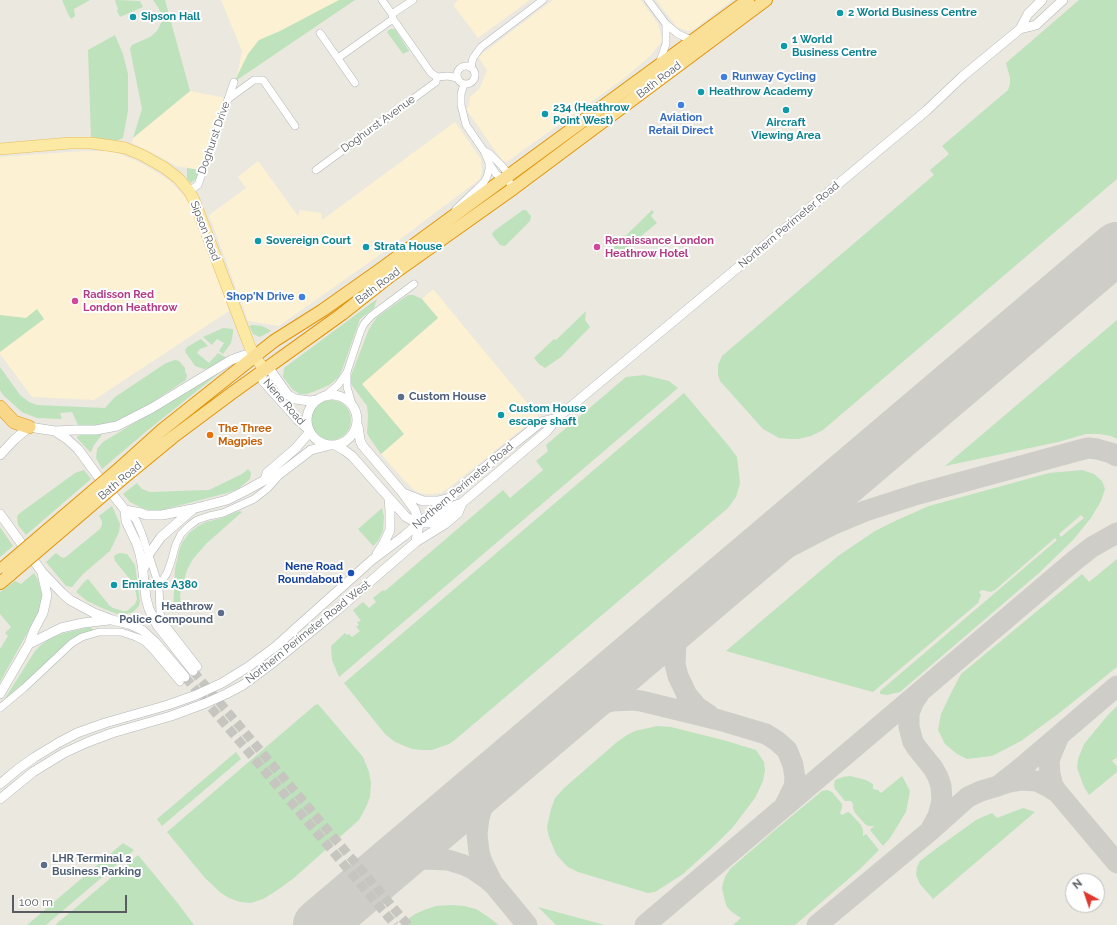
<!DOCTYPE html>
<style>
body{margin:0}
#map{position:relative;width:1117px;height:925px;overflow:hidden;background:#ebe8df;font-family:Raleway,sans-serif}
canvas{display:block}
.north{position:absolute;left:1065px;top:873px;width:40px;height:40px;box-sizing:border-box;background:#fff;border:1px solid #bcbebf;border-radius:50%;rotate:320deg;font-size:11px;font-weight:700;line-height:16px;text-align:center;color:#585c60}
.north::after{content:'';display:block;margin:auto;width:14px;height:18px;background:#e13630;clip-path:polygon(50% 0,100% 100%,50% 72%,0 100%)}
.scale{position:absolute;left:12px;top:895px;width:115px;height:18px;box-sizing:border-box;border:2px solid #585c60;border-top:0;padding-left:5px;font-size:12px;line-height:14px;white-space:nowrap;color:#585c60;-webkit-text-stroke:3px #fff;paint-order:stroke}
</style>
<div id="map">
<canvas width="1117" height="925"></canvas>
<div class="north">N</div>
<div class="scale">100 m</div>
</div>
<script>
const ctx = document.querySelector('canvas').getContext('2d');
ctx.lineJoin = 'round';
function fill(path, color) {
  ctx.fillStyle = color;
  ctx.fill(path, 'evenodd');
}
function toPath(rows) {
  const path = new Path2D();
  for (const r of rows) {
    if (r.length === 3) {
      path.moveTo(r[0] + r[2], r[1]);
      path.arc(r[0], r[1], r[2], 0, 2 * Math.PI);
      continue;
    }
    path.moveTo(r[0], r[1]);
    for (let i = 2; i < r.length; i += 2) path.lineTo(r[i], r[i + 1]);
  }
  return path;
}
function stroke(path, color, width, dash) {
  ctx.strokeStyle = color;
  ctx.lineWidth = width;
  ctx.lineCap = dash ? 'butt' : 'round';
  ctx.setLineDash(dash || []);
  ctx.stroke(path);
}
function label(font, color, halo, rows, align = 'center') {
  ctx.font = font + ' Raleway,sans-serif';
  ctx.lineWidth = 4;
  ctx.setLineDash([]);
  ctx.textBaseline = 'middle';
  ctx.strokeStyle = halo;
  ctx.fillStyle = color;
  for (const [text, x, y, turn = 0] of rows) {
    ctx.save();
    ctx.translate(x, y);
    ctx.rotate((+turn || 0) * Math.PI / 180);
    ctx.textAlign = isNaN(turn) ? turn : align;
    if (halo) ctx.strokeText(text, 0, 0);
    ctx.fillText(text, 0, 0);
    ctx.restore();
  }
}
const commercial = toPath([
 [221,0,354,0,234,82,238,71,242,51],
 [458,0,530,0,478,38,454,6,455,3],
 [553,0,641,0,658,24,662,40,659,45,650,56,626,77,512,158,507,162,503,161,498,155,466,109,469,106,470,97,480,88,487,70,478,57],
 [656,0,732,0,693,30,687,31,677,27],
 [190,91,226,98,200,170,176,166,162,158,132,143,133,138],
 [455,122,481,159,482,171,480,179,374,259,279,326,248,321,209,215,246,188,238,177,258,161,298,216,300,210,321,213,322,220],
 [83,151,110,151,123,155,143,164,169,180,188,200,223,287,229,311,94,400,32,397,0,354,0,157],
 [433,289,538,416,450,487,441,493,431,494,423,494,415,491,403,479,381,454,404,434,362,384,438,318,422,299]
]);
const green = toPath([
 [62,0,90,0,74,9,75,16,71,19,68,14],
 [115,0,140,1,143,7,120,17,117,11,118,8,116,4],
 [153,0,165,0,190,91,133,138,142,109,130,49,132,45,150,37,157,31,161,23,161,16,159,9],
 [339,0,355,0,234,82,248,54,259,40,280,31],
 [1079,0,1117,0,1117,179,823,430,811,436,798,439,790,439,779,438,763,429,720,381,718,375,718,365,722,356,934,175,930,170,949,154,942,146,1008,90,1010,84,1010,78,1006,63],
 [390,29,395,29,409,51,403,54,387,32],
 [115,35,123,54,128,74,128,111,123,138,116,141,91,138,88,50],
 [187,168,200,170,196,179,191,183,187,179],
 [523,210,526,210,531,216,530,221,506,245,504,246,500,245,493,236,492,234,494,231],
 [652,210,654,212,651,216,657,223,617,256,613,252,609,255,607,254],
 [408,295,413,295,422,299,438,318,362,384,404,434,381,454,369,437,367,433,368,416,367,406,351,384,350,378,369,329,377,317],
 [377,299,374,308,360,319,342,370,338,378,329,385,313,392,306,394,300,394,293,390,283,377,284,368],
 [37,309,44,319,0,352,0,315,26,318],
 [586,311,585,320,590,327,561,357,545,368,539,364,534,358,554,339,556,340],
 [1117,320,1117,439,1111,436,1099,434,1086,434,1058,442,945,466],
 [253,325,262,326,268,329,271,331,260,337,253,334,249,326],
 [223,328,233,329,233,333,231,343,223,354,219,351,224,343,217,339,212,345,203,337],
 [201,339,208,346,200,349,197,353,209,363,218,353,227,358,209,368,204,369,195,366,186,353,185,350,187,347],
 [175,360,179,361,185,368,185,372,187,375,186,380,136,413,114,422,97,425,78,425,72,412,60,413,62,419,37,418,22,412,3,395,0,390,0,367,20,395,29,402,37,405,105,408,115,397,166,363],
 [228,366,148,430,102,469,96,458,97,449,103,442],
 [644,375,669,381,678,388,339,677,332,660,331,646,345,633,347,635,349,634,352,637,360,631,356,627,359,625,357,622,361,621,353,610,363,602,369,608,376,602,373,598,383,590,385,591,503,490,510,498,543,470,536,461,548,451,546,445,626,377],
 [684,393,728,445,737,457,740,483,736,497,728,508,456,739,449,744,432,750,422,750,412,749,395,742,385,734,344,683],
 [331,420,20],
 [84,434,88,435,102,434,101,436,94,445,91,452,89,451,77,438,77,436],
 [248,469,251,473,250,479,238,489,227,493,162,510,149,510,140,507,130,502,123,494,137,483,142,489,150,492,209,490,242,474],
 [84,470,91,479,26,535,18,525,17,516,20,513,75,473],
 [1082,470,1094,474,1102,481,1105,489,1101,501,1091,518,1073,540,1039,573,900,692,887,695,880,694,880,691,1057,540,1055,538,995,590,990,592,982,590,979,592,981,595,978,603,873,692,851,686,726,651,838,556,875,531,895,521,929,506,1049,473],
 [1081,515,1084,518,1061,537,1059,534],
 [112,506,120,524,119,532,110,551,83,574,72,587,66,586,46,562,56,553,61,557,64,558,67,556,100,529,102,525,102,521,99,516],
 [382,508,384,517,383,531,378,541,373,546,358,529],
 [239,511,242,512,206,544,193,559,187,570,184,581,180,595,181,606,173,611,175,569,179,551,182,543,189,533,198,526,206,522,222,518],
 [0,527,13,546,0,557],
 [120,553,127,554,135,565,140,601,139,606,133,612,130,613,120,615,104,609,87,601,76,592,85,581,88,579,109,605,113,608,123,611,127,611,135,604,137,599,134,584,115,561,114,557,115,555],
 [1117,559,1117,667,1058,714,1021,741,992,756,967,759,957,754,945,744,938,730,941,714,951,693,961,674,1048,602,1082,574,1089,582],
 [34,573,38,580,42,594,43,600,40,610,0,682,0,649,8,636,5,633,11,627,0,614,0,592,15,581,21,584],
 [91,627,94,631,54,657,4,700,35,651,41,645,49,639,64,633],
 [318,704,363,757,369,772,371,783,370,797,366,807,359,820,294,878,276,891,263,899,251,903,240,902,229,898,221,893,205,878,167,832,315,705],
 [1117,706,1117,757,1112,761,1117,766,1117,772,1089,795,1084,787,1077,768,1078,759,1084,744,1108,715],
 [657,726,671,727,723,740,756,750,764,762,765,770,763,781,755,798,733,827,715,845,683,874,655,892,648,893,578,872,568,867,562,861,556,854,549,837,547,827,551,809,555,798,564,788,617,742,627,735,635,731],
 [236,752,241,759,162,826,157,819],
 [850,776,866,780,873,784,873,789,878,790,881,793,902,776,910,791,906,812,890,838,883,846,870,830,874,826,868,826,865,824,855,813,853,808,853,804,851,801,845,801,835,789,834,785,835,780,843,777],
 [827,790,832,792,842,804,842,808,840,813,842,815,848,812,850,813,861,825,863,830,863,836,866,834,879,850,860,869,795,925,733,925,741,918,732,912,727,907,725,901,722,888,723,883,725,877,730,869,775,830,822,791],
 [1023,808,1035,812,933,899,920,884,916,875,917,867,920,861,937,848,976,820,992,813,997,818],
 [123,843,134,850,46,925,27,925],
 [138,855,176,901,194,925,55,925],
 [451,905,464,906,476,909,487,916,499,925,400,925,415,914,424,910,436,906],
 [538,907,605,925,556,925]
]);
const taxiway = toPath([
 [724,582,791,546,834,524,865,511,918,494,1080,450,1088,448,1097,449,1111,453,1117,456],
 [695,606,681,628,676,642,675,664,678,676,687,695,697,707,709,715],
 [919,694,914,701,909,713,909,727,913,742,917,748,933,768,938,777,941,786,942,801,938,816,932,827],
 [560,721,573,713,594,705,613,701,633,700,641,701,719,720,766,734,777,741,787,750,793,765,795,778,794,787,785,805],
 [1000,785,1010,782,1022,780,1036,781,1047,786,1058,793,1053,786,1050,774,1049,761,1053,750,1059,736],
 [1058,793,1117,863],
 [380,874,400,865,425,859,448,860,464,865,473,869,486,878,495,886,527,925],
 [492,882,482,862,479,852,477,834,479,818,484,801,502,770],
 [322,925,325,920],
 [645,925,1074,561,1092,547,1117,533],
 [817,925,930,831,968,797,981,791,998,786,1021,768,1117,686]
]);
const runway = toPath([
 [319,925,1117,248]
]);
const tertiaryTunnel = toPath([
 [193,671,408,925],
 [185,677,395,925]
]);
const minor = toPath([
 [382,0,392,14,393,19,431,73,437,77,448,76,457,78],
 [648,0,666,24,678,34,693,41],
 [392,14,413,0],
 [320,33,355,83],
 [338,58,393,19],
 [659,64,666,44,666,24],
 [466,75,9],
 [471,67,473,58,481,47,543,0],
 [464,84,461,94,461,105,466,125,484,151,489,163,496,174,501,177,506,178],
 [228,99,254,80,263,80,295,126],
 [484,151,490,154,502,166,506,171,506,178,514,188],
 [316,170,436,82,437,77],
 [189,191,198,185,234,82],
 [456,209,477,189,484,182,487,177,489,169,489,163],
 [326,395,338,385,347,372],
 [352,404,347,387,347,372,361,330,364,324,371,316,414,284],
 [125,510,136,520,142,534,159,586],
 [198,667,164,623,160,613,159,586,167,573,171,562,176,544,181,534,189,526,197,520,209,516,223,513,254,499,267,489,277,478],
 [0,708,24,688,72,643,82,637,99,632,121,632,136,637,144,641,154,651,180,682]
]);
const tertiary = toPath([
 [1020,29,1028,14,1042,0],
 [332,420,25],
 [358,426,360,440,362,445,402,492,415,510,419,523,416,542],
 [308,429,298,420,263,381,262,377,264,369,271,371,288,395,295,399,310,401,317,400],
 [55,431,67,439,78,449,97,475,125,510,126,521,137,544,140,554,142,564,146,598,149,609,157,625,193,671],
 [335,445,344,450,352,456,406,517,412,520,419,523,431,523,440,517,451,507,462,503],
 [0,455,14,440,29,427,55,431,75,430,96,430,117,426,152,408,231,360,245,355,254,356],
 [265,480,267,473,295,449,309,433],
 [403,493,423,501,438,501,446,499],
 [125,510,141,513,146,515,162,515,192,509,227,500,245,491,265,480,273,479,311,450,330,445],
 [0,514,42,572,62,593,70,600,94,613,112,620,129,624,142,630,155,642,185,677],
 [377,554,384,543,390,530,390,511,389,498],
 [144,568,149,554,161,537,192,510],
 [29,644,61,628,83,623,109,620],
 [0,694,29,644,34,630,43,613,47,595,42,573],
 [0,784,18,769,35,757,58,743,77,733,105,723,168,705,196,695,222,683,248,667,275,647,372,560,404,536,496,458,541,422,557,418],
 [0,799,33,772,64,753,88,742,112,733,171,716,206,703,226,694,243,685,270,665,335,612,416,542,445,524,458,513,462,503,547,431,557,418,926,111,963,76,1020,29,1036,25,1063,0]
]);
const primary = toPath([
 [0,149,70,143,91,143,113,146,125,148,142,155,165,168,179,179,189,191,194,200,248,342,254,356,264,369]
]);
const trunk = toPath([
 [121,467,162,430,274,341,323,310,381,269,748,0],
 [128,474,173,437,232,393,342,314,390,276,514,188,766,0],
 [0,583,11,574]
]);
const motorway = toPath([
 [0,407,14,422,29,427]
]);
const trunkBridge = toPath([
 [4,567,121,467],
 [11,574,128,474]
]);
const markers = [
 [840,13,4,"#0f9aa8"],
 [133,17,4,"#0f9aa8"],
 [784,46,4,"#0f9aa8"],
 [724,77,4,"#3f7fe0"],
 [701,92,4,"#0f9aa8"],
 [681,105,4,"#3f7fe0"],
 [786,110,4,"#0f9aa8"],
 [545,114,4,"#0f9aa8"],
 [258,241,4,"#0f9aa8"],
 [366,247,4,"#0f9aa8"],
 [597,247,4,"#d1479c"],
 [302,297,4,"#3f7fe0"],
 [75,301,4,"#d1479c"],
 [401,397,4,"#5c6f8a"],
 [501,415,4,"#0f9aa8"],
 [210,435,4,"#e8710a"],
 [351,573,4,"#1a4fb4"],
 [114,585,4,"#0f9aa8"],
 [221,613,4,"#5c6f8a"],
 [44,865,4,"#5c6f8a"]
];
const cultureNames = [
 ["2 World Business Centre",848,13],
 ["Sipson Hall",141,17],
 ["1 World",792,40],
 ["Business Centre",792,53],
 ["Heathrow Academy",709,92],
 ["234 (Heathrow",553,108],
 ["Point West)",553,121],
 ["Aircraft",786,123,"center"],
 ["Viewing Area",786,136,"center"],
 ["Sovereign Court",266,241],
 ["Strata House",374,247],
 ["Custom House",509,409],
 ["escape shaft",509,422],
 ["Emirates A380",122,585]
];
const shopNames = [
 ["Runway Cycling",732,77],
 ["Aviation",681,118,"center"],
 ["Retail Direct",681,131,"center"],
 ["Shop'N Drive",294,297,"right"]
];
const streetNames = [
 ["Bath Road",659,80,-37],
 ["Doghurst Avenue",378,124,-36],
 ["Doghurst Drive",214,138,-71],
 ["Northern Perimeter Road",789,225,-40],
 ["Sipson Road",205,231,69],
 ["Bath Road",378,286,-37],
 ["Nene Road",284,402,49],
 ["Bath Road",120,481,-40],
 ["Northern Perimeter Road",463,486,-40],
 ["Northern Perimeter Road West",308,632,-39]
];
const hotelNames = [
 ["Renaissance London",605,241],
 ["Heathrow Hotel",605,254],
 ["Radisson Red",83,295],
 ["London Heathrow",83,308]
];
const serviceNames = [
 ["Custom House",409,397],
 ["Heathrow",213,607,"right"],
 ["Police Compound",213,620,"right"],
 ["LHR Terminal 2",52,859],
 ["Business Parking",52,872]
];
const foodNames = [
 ["The Three",218,429],
 ["Magpies",218,442]
];
const transitNames = [
 ["Nene Road",343,567],
 ["Roundabout",343,580]
];
fill(commercial, '#fcf1d3');
fill(green, '#bee2bc');
stroke(taxiway, '#cecdc8', 21);
stroke(runway, '#cecdc8', 52);
stroke(tertiaryTunnel, '#c6c5bf', 9, [9, 4.5]);
stroke(minor, '#b2b6ba', 8);
stroke(tertiary, '#b2b6ba', 10);
stroke(primary, '#eabc59', 12);
stroke(trunk, '#e0940a', 14);
stroke(motorway, '#e0940a', 14);
stroke(minor, '#fff', 7);
stroke(tertiary, '#fff', 9);
stroke(primary, '#fbe9a4', 11);
stroke(trunk, '#fae096', 12);
stroke(motorway, '#f8d789', 13);
stroke(trunkBridge, '#e0940a', 14, []);
stroke(trunkBridge, '#fae096', 12);
for (const [x, y, r, color] of markers) {
  const dot = new Path2D();
  dot.arc(x, y, r, 0, 2 * Math.PI);
  ctx.fillStyle = color;
  ctx.fill(dot);
  stroke(dot, '#fff', 1.5);
}
label('bold 11px', '#0d838f', '#fff', cultureNames, 'left');
label('bold 11px', '#366cbe', '#fff', shopNames, 'left');
label('11px', '#585c60', '#fff', streetNames);
label('bold 11px', '#b23c85', '#fff', hotelNames, 'left');
label('bold 11px', '#4e5e75', '#fff', serviceNames, 'left');
label('bold 11px', '#c56008', '#fff', foodNames, 'left');
label('bold 11px', '#164399', '#fff', transitNames, 'right');
</script>
